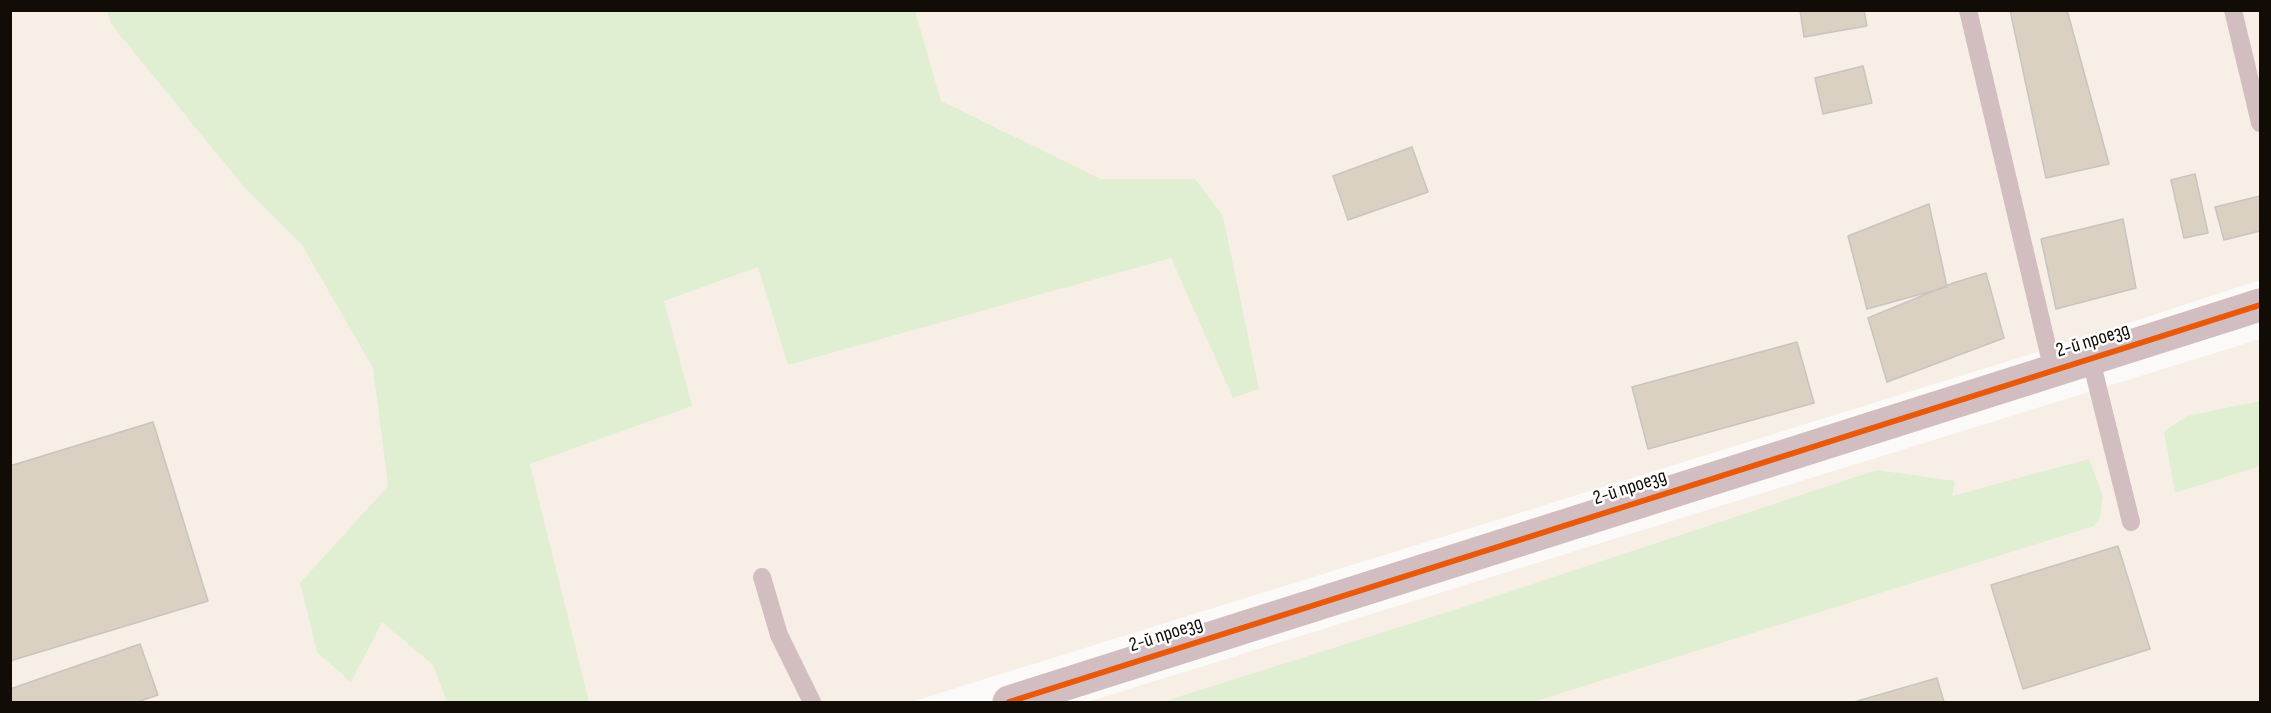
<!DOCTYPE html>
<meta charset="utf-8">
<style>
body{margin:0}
#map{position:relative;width:2271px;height:713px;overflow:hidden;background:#fcfaf8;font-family:"Sofia Sans Condensed",sans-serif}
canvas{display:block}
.frame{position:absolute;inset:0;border:12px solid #110c06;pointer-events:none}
</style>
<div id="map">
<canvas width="2271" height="713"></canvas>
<div class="frame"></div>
</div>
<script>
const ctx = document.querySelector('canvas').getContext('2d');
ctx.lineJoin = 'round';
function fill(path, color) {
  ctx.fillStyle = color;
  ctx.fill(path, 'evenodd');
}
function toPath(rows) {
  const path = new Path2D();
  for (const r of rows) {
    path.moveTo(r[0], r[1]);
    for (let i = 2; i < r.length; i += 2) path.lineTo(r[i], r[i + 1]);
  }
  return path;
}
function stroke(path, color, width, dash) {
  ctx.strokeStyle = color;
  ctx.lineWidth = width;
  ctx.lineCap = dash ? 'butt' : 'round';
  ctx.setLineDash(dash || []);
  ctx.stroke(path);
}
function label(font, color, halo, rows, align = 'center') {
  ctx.font = font + ' "Sofia Sans Condensed",sans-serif';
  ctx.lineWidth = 5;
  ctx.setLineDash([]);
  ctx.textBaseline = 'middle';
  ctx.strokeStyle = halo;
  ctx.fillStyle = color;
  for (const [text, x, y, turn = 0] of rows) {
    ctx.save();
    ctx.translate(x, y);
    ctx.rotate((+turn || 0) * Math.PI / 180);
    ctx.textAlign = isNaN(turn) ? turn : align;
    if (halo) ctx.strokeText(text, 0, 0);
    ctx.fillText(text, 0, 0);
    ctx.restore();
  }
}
const built = toPath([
 [10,11,2260,11,2260,280,2086,337,911,702,11,702],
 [2260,339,2260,702,1087,702]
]);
const green = toPath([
 [107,11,915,11,941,101,1101,179,1195,179,1223,216,1259,389,1233,398,1171,258,788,365,758,267,664,301,692,406,530,464,589,702,447,702,433,665,382,622,351,682,317,652,300,583,388,486,373,368,302,245,244,187,111,24],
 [2260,401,2260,466,2175,493,2164,431,2187,416],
 [2089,459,2103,496,2100,518,2094,526,1533,702,1162,702,1457,609,1877,470,1955,481,1952,496]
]);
const building = toPath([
 [1800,10,1864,10,1867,26,1804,37,1800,10],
 [2010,10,2067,10,2109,164,2046,178,2010,10],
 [1863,66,1872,103,1823,114,1815,78,1863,66],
 [1412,147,1428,192,1348,220,1333,176,1412,147],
 [2195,174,2208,233,2184,238,2171,180,2195,174],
 [2260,196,2260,231,2224,240,2215,207,2260,196],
 [1929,204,1947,287,1867,309,1848,236,1929,204],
 [2123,219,2136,288,2056,309,2041,239,2123,219],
 [1986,273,2004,338,1887,382,1868,318,1953,283,1986,273],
 [1797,342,1814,403,1648,449,1632,387,1797,342],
 [153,422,208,601,10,661,10,466,153,422],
 [2118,546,2150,649,2023,689,1991,585,2118,546],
 [140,644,158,695,137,702,10,702,10,689,140,644],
 [1937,678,1944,702,1854,702,1937,678]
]);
const lane = toPath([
 [1968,10,2053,371],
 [2233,10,2260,123],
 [2091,360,2131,522],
 [762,577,779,635,812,702]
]);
const street = toPath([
 [1009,702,2260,305]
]);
const cycleway = toPath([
 [1009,702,2260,305]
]);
const streetNames = [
 ["2-й проезд",2093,341,-17],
 ["2-й проезд",1630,488,-18],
 ["2-й проезд",1166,635,-18]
];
fill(built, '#f7efe5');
fill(green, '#e0efd2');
fill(building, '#dbd1c2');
stroke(building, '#c8c4bf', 1.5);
stroke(lane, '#d2bec1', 18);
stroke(street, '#d2bec1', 33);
stroke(cycleway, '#e8590c', 6);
label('20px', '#110c06', '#fff', streetNames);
</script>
